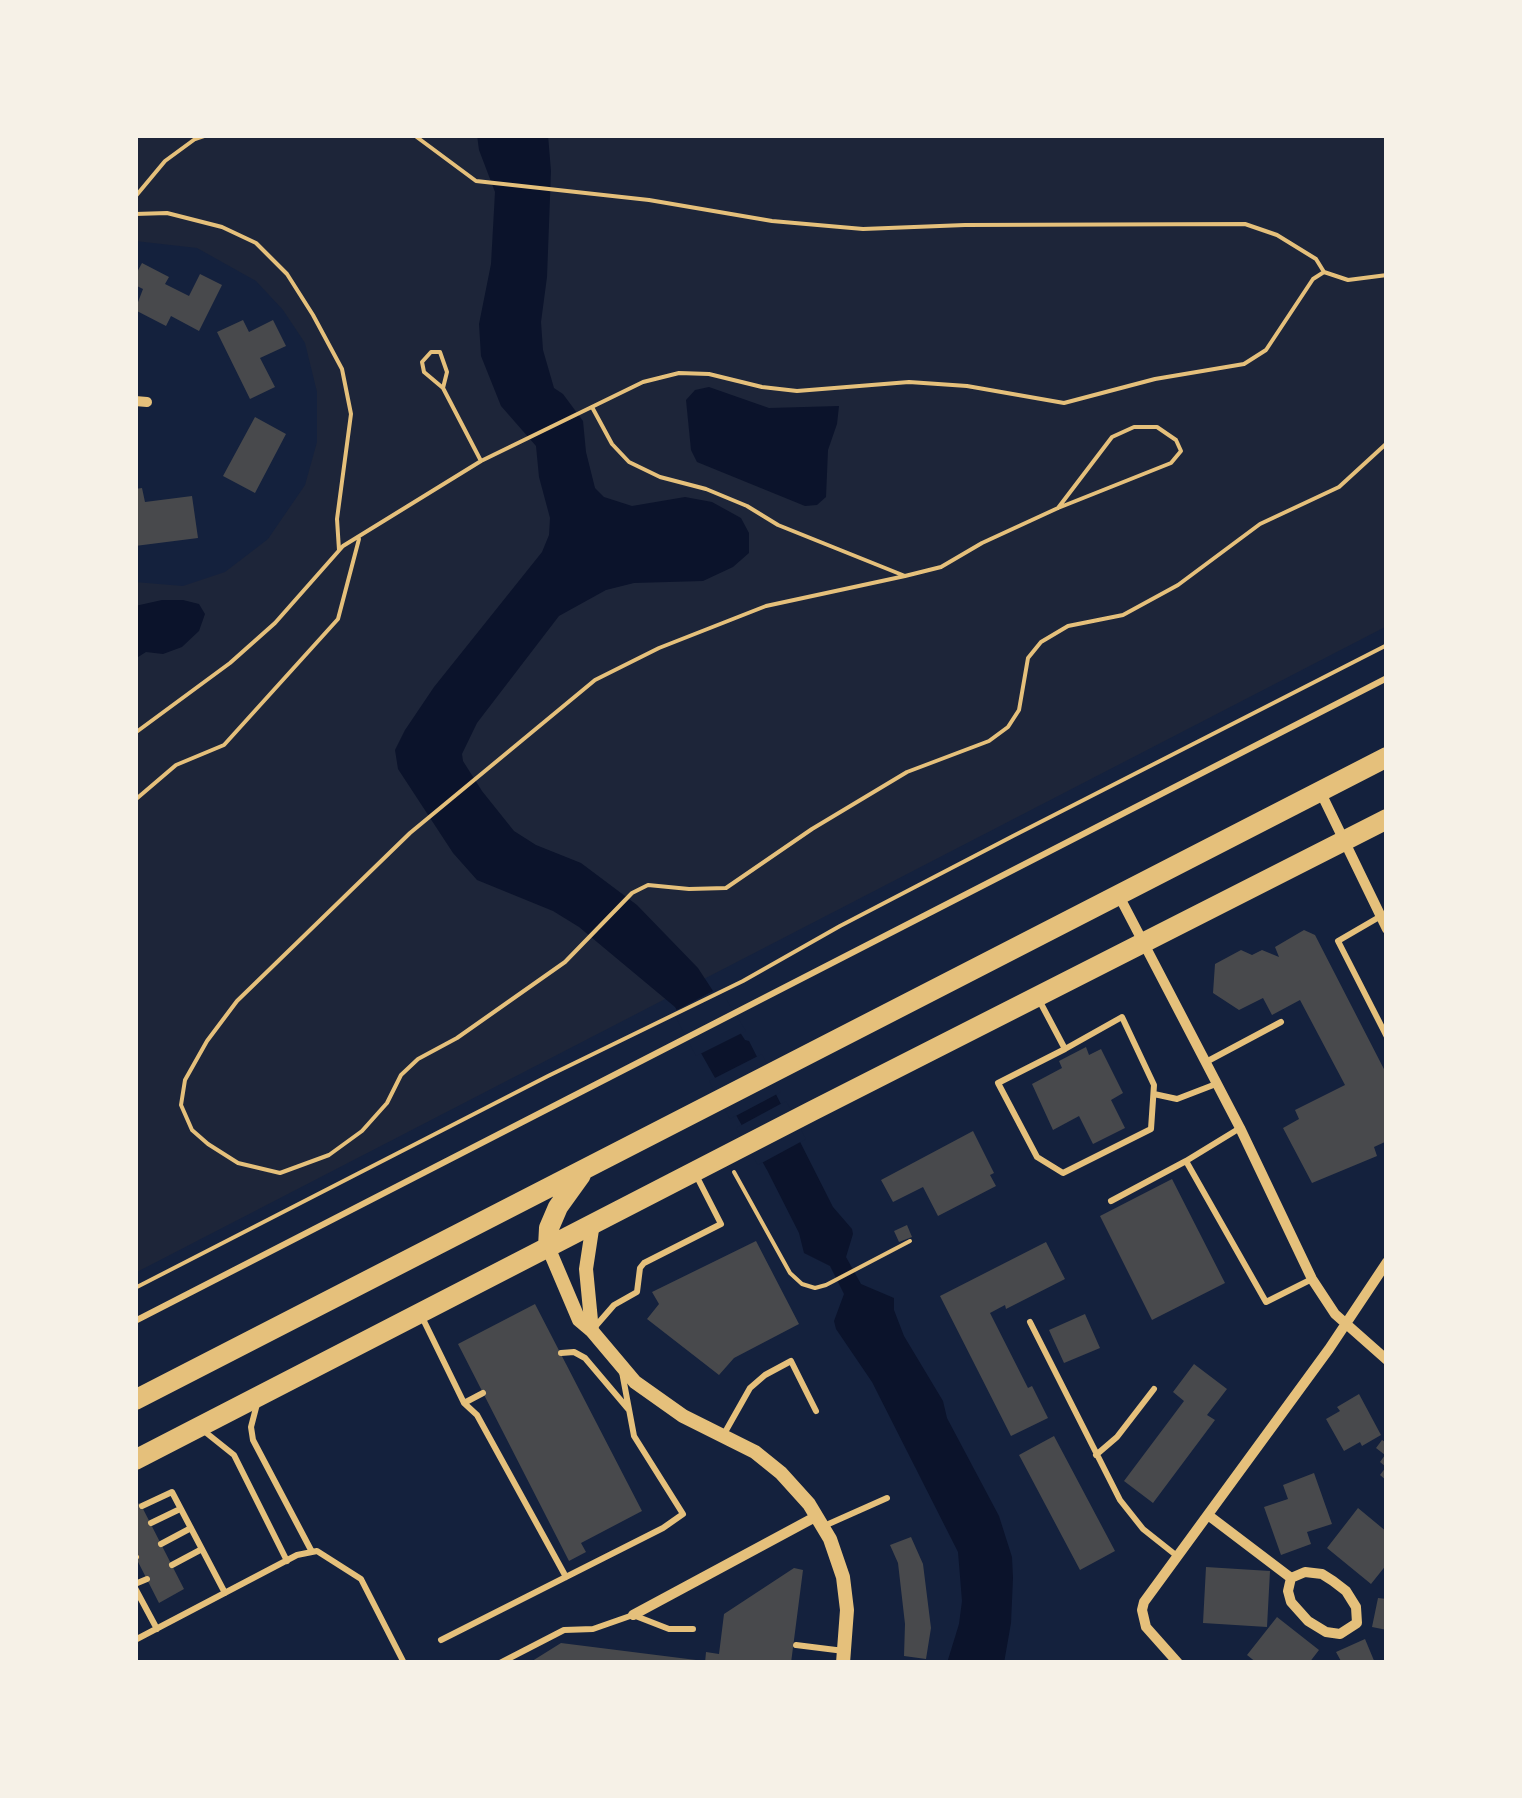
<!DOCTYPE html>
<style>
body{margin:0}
#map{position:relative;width:1522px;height:1798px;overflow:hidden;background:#14213d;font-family:Commissioner,sans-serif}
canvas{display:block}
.frame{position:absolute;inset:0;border:138px solid #f6f1e7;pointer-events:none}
</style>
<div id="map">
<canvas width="1522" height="1798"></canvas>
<div class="frame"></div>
</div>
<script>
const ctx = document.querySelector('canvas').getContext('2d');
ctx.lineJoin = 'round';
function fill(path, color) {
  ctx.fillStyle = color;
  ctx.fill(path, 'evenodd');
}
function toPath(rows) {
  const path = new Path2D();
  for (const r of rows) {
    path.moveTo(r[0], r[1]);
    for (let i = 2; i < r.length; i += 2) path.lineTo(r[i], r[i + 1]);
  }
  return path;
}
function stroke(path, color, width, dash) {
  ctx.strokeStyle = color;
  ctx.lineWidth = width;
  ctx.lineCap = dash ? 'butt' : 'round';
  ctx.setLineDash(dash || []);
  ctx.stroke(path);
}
const green = toPath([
 [135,135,1387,135,1387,626,135,1273,135,582,183,586,225,572,268,539,305,485,317,442,317,392,305,343,283,310,256,281,197,248,135,241]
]);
const water = toPath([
 [477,135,548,135,551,171,547,277,541,322,543,350,554,388,563,394,583,421,586,452,595,488,604,497,632,506,685,497,712,502,741,518,749,533,749,553,733,567,703,581,634,583,606,590,559,616,477,723,462,754,463,761,482,791,514,831,536,845,581,863,637,905,698,968,745,1040,749,1041,833,1207,852,1229,853,1234,846,1257,861,1284,894,1298,894,1310,904,1336,943,1401,947,1418,999,1516,1012,1557,1013,1578,1011,1623,1004,1663,947,1663,959,1624,962,1601,958,1552,872,1382,836,1329,834,1321,844,1294,830,1266,804,1253,799,1233,767,1170,675,1007,579,927,553,911,477,880,453,853,398,769,395,750,405,730,434,687,542,552,549,535,550,518,539,477,536,446,501,406,481,356,479,324,491,264,495,192,479,150],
 [709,387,769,408,839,406,837,424,828,450,826,497,817,505,805,506,697,462,691,450,686,400,695,390],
 [162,600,183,600,199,604,205,614,199,631,182,647,163,654,146,652,135,659,135,606]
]);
const pier = toPath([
 [719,988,746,1031,696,1056,673,1012],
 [762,1054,781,1092,730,1119,709,1081],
 [786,1101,806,1139,758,1165,736,1128]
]);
const building = toPath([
 [142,263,169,277,165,284,189,296,200,274,222,285,199,331,171,316,166,326,135,310,143,289,135,285,135,276],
 [243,320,249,332,273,320,286,346,260,358,275,387,250,399,217,332],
 [255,417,286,434,255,493,223,476],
 [142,488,145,502,192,496,198,538,135,546,135,489],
 [1304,930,1315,935,1387,1075,1387,1141,1374,1147,1377,1156,1312,1183,1283,1128,1299,1119,1295,1110,1345,1085,1300,1000,1272,1015,1263,998,1239,1010,1213,993,1215,964,1241,950,1252,955,1262,950,1279,957,1275,947],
 [1086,1047,1089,1055,1101,1049,1123,1093,1111,1100,1125,1128,1093,1144,1079,1116,1053,1130,1032,1084,1062,1068,1059,1061],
 [973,1131,994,1173,990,1175,996,1186,938,1216,923,1187,893,1202,881,1180],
 [1172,1179,1225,1283,1152,1320,1100,1216],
 [907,1225,912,1237,899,1242,894,1231],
 [756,1241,799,1324,734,1358,719,1375,647,1319,659,1304,652,1292],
 [1046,1242,1065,1279,1006,1309,1005,1305,990,1313,1028,1388,1032,1386,1048,1418,1011,1436,940,1296],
 [535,1304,642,1511,581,1543,586,1552,569,1561,458,1344],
 [1085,1314,1100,1348,1064,1363,1049,1330],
 [1194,1364,1227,1389,1207,1415,1215,1420,1153,1503,1124,1481,1184,1401,1173,1392],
 [1359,1394,1381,1435,1362,1446,1360,1442,1344,1451,1326,1419,1340,1411,1337,1407],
 [1054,1436,1115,1551,1080,1570,1019,1455],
 [1382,1440,1387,1443,1387,1481,1380,1475,1386,1467,1380,1462,1385,1455,1376,1448],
 [1314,1473,1332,1524,1307,1532,1311,1544,1281,1555,1264,1507,1288,1499,1283,1485],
 [140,1503,184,1589,159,1603,135,1556,135,1505],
 [1358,1508,1387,1532,1387,1564,1371,1584,1327,1548],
 [911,1537,923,1564,931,1628,926,1659,904,1656,905,1624,898,1563,890,1545],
 [1206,1567,1270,1571,1267,1627,1203,1623],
 [794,1568,803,1570,791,1663,705,1663,706,1652,719,1654,724,1614],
 [1378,1598,1387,1599,1387,1630,1372,1627],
 [1277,1617,1319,1650,1309,1663,1257,1663,1247,1655],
 [1365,1639,1375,1663,1342,1663,1336,1652],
 [561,1643,704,1661,704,1663,529,1663]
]);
const path = toPath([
 [414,135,476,181,649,200,772,221,863,229,965,225,1245,224,1277,235,1316,259,1324,272],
 [135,197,165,161,195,139,207,135],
 [135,214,167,213,222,227,256,243,287,274,313,315,342,369,351,414,337,519,339,550],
 [443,388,424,372,422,362,431,352,440,352,447,372,443,388,481,461],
 [592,407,612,444,629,462,660,477,706,489,747,506,778,525,905,576,941,567,982,543,1058,508,1171,463,1181,451,1176,440,1157,427,1134,427,1112,437,1058,508],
 [905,576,766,606,659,648,595,680,410,833,237,1001,207,1041,185,1080,181,1105,192,1130,208,1144,238,1163,280,1173,329,1155,362,1131,387,1103,401,1075,418,1059,457,1038,565,962,632,893,648,885,689,889,726,888,812,829,907,772,989,741,1008,727,1019,710,1028,658,1041,642,1068,626,1123,615,1178,585,1260,524,1339,487,1387,443],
 [135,733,230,663,275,623,343,546,481,461,643,382,679,373,709,374,762,387,797,391,909,382,967,386,1064,403,1155,379,1244,364,1266,350,1313,279,1324,272,1348,280,1387,275],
 [135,800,176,765,224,745,338,619,359,539],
 [734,1172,790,1273,802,1284,815,1288,826,1285,910,1241],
 [135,1288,548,1076,743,981,840,926,1013,836,1387,645]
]);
const service = toPath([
 [1381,916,1338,941,1387,1037],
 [1038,998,1065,1049,998,1083,1037,1157,1063,1173,1151,1129,1154,1085,1122,1017,1065,1049],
 [1206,1062,1281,1022],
 [1154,1094,1177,1099,1216,1084],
 [1240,1128,1186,1161,1266,1302,1312,1279],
 [1111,1201,1186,1161],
 [421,1315,464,1403,477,1415,566,1577],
 [135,1321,1387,678],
 [1030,1322,1120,1500,1143,1529,1177,1556],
 [594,1328,614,1305,637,1292,640,1268,644,1263,721,1224,697,1177],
 [561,1353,574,1352,585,1358,629,1410],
 [464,1403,483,1393],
 [257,1404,251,1427,253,1440,312,1552],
 [204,1431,234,1455,287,1561],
 [724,1434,750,1388,765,1375,791,1361,816,1411],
 [1096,1455,1117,1437,1154,1389],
 [142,1506,172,1492,225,1593],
 [151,1523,180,1509],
 [824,1526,887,1498],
 [161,1544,191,1528],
 [135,1558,136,1557],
 [172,1565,202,1549],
 [135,1584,147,1579],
 [135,1588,157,1629],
 [135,1640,297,1555,317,1551,361,1579,404,1663],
 [441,1640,663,1528,683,1514,634,1436,622,1372],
 [796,1645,844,1651],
 [500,1663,564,1630,593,1629,633,1615,669,1629,693,1629]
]);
const minor = toPath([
 [135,401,147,402],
 [1320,791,1387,929],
 [1118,894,1240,1128,1312,1279,1335,1314,1387,1360],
 [1208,1515,1291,1578,1305,1572,1322,1574,1333,1581,1346,1591,1356,1607,1357,1623,1340,1634,1326,1632,1308,1621,1291,1602,1288,1591,1291,1578],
 [633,1615,817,1516],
 [1178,1663,1146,1627,1142,1610,1144,1602,1329,1349,1387,1262]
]);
const tertiary = toPath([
 [548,1247,579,1320,592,1331,635,1382,683,1416,755,1452,781,1473,809,1504,830,1539,843,1577,847,1610,843,1663],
 [592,1331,586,1269,593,1223]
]);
const trunk = toPath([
 [548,1247,549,1228,558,1207,581,1175],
 [135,1400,1387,757],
 [135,1460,812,1111,1387,819]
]);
fill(green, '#1d2539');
fill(water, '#0b132b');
fill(pier, '#14213d');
fill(building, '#48494c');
stroke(path, '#e5c07b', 4);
stroke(service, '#e5c07b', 6);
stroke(minor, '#e5c07b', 10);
stroke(tertiary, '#e5c07b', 14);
stroke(trunk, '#e5c07b', 20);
</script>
